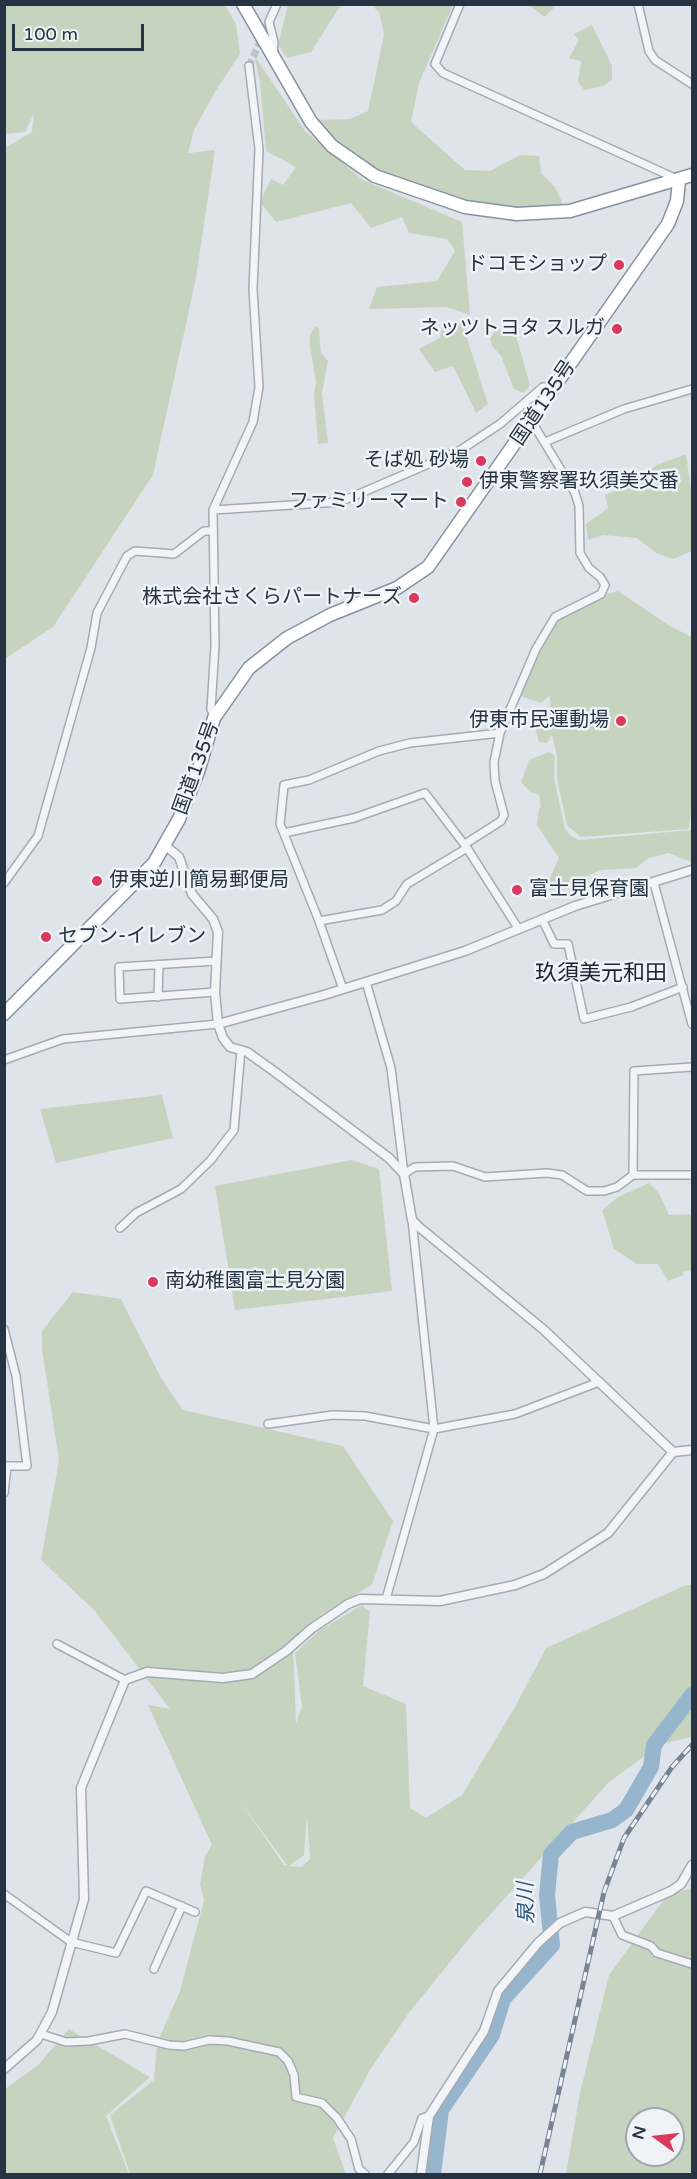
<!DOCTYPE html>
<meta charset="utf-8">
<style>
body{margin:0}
#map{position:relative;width:697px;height:2179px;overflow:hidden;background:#dfe4ea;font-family:"Varela Round",sans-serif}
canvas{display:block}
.frame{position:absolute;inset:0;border:6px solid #263342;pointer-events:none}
.north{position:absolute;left:625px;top:2107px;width:60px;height:60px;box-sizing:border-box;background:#eff3f7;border:2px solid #9fa6af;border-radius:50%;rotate:285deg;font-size:16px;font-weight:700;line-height:24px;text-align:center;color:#263342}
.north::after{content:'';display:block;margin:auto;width:21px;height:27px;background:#da395d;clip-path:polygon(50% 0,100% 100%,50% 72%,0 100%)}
.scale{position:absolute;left:12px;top:24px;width:132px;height:27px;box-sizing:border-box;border:3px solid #263342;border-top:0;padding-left:8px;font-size:18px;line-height:21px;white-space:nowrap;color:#263342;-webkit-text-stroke:4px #eff3f7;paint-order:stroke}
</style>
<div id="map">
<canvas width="697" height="2179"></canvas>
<div class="frame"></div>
<div class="north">N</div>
<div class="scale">100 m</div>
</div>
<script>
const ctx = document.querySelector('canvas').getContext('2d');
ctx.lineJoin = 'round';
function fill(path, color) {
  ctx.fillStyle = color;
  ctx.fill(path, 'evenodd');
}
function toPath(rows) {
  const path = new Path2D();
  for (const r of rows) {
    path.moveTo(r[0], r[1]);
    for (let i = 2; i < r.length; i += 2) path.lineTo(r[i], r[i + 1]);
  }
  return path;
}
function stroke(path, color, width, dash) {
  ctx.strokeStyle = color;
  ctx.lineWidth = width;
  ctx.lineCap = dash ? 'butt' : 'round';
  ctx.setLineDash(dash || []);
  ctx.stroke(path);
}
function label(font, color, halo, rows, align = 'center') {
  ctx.font = font + ' "Varela Round","Noto Sans JP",sans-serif';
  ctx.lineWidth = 5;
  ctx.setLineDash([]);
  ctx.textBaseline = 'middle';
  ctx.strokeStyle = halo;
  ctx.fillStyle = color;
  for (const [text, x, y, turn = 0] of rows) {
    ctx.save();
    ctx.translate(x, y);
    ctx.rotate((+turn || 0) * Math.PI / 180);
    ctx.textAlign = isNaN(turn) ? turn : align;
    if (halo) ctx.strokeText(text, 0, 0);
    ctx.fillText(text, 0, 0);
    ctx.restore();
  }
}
const green = toPath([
 [5,4,225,5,236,24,240,54,215,92,194,130,188,153,215,150,196,278,153,475,53,627,5,659,5,148,32,132,34,113,25,132,5,134],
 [558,4,544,17,530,5,530,4],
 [288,5,341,5,311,52,287,58,278,45],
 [371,5,453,5,419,83,411,122,465,170,490,171,520,155,539,156,541,173,555,187,564,206,515,210,435,196,386,179,321,132,317,120,350,119,368,111,384,35,379,12],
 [592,25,612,66,612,80,603,86,584,90,578,82,581,61,569,58,579,40,574,34],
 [254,55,305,131,363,180,462,222,470,315,446,307,369,309,377,287,437,281,455,251,447,239,409,233,402,217,371,228,351,203,276,222,260,202,271,179,283,185,296,167,266,151,260,82],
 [462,322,488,404,476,413,453,366,435,372,419,349,440,338,442,325],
 [315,326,319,329,321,353,328,361,322,393,328,443,318,444,314,395,316,382,310,346,310,335],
 [496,329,514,329,530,385,524,393,514,389,501,356,493,347,490,339],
 [686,454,692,498,692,551,673,559,656,553,637,538,603,535,588,540,586,524,608,508,605,495,624,487,657,465],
 [618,591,668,625,692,637,692,801,689,829,581,837,567,825,557,779,557,755,552,735,547,743,539,742,536,731,536,726,550,719,550,695,541,703,515,694,543,635,577,604],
 [549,752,555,756,554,778,565,829,571,836,579,840,692,830,692,862,668,853,649,858,636,868,602,870,586,876,593,889,544,890,559,858,537,825,539,808,541,807,539,795,530,792,521,782,529,760],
 [162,1095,173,1138,56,1163,40,1109],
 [352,1160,379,1169,392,1291,235,1310,215,1186],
 [649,1183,659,1193,669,1215,692,1214,692,1270,683,1272,683,1275,668,1281,658,1264,637,1264,614,1249,602,1210,618,1197],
 [73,1292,121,1299,161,1378,183,1410,343,1446,393,1521,372,1585,320,1615,293,1645,296,1723,302,1707,295,1653,320,1630,362,1605,370,1612,363,1686,406,1704,410,1808,426,1818,462,1795,515,1707,546,1648,686,1585,692,1585,692,1737,661,1744,609,1782,471,1936,408,2014,370,2070,333,2138,346,2174,130,2174,110,2115,154,2080,157,2043,180,1991,204,1900,200,1885,205,1856,212,1845,148,1705,170,1709,95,1611,41,1560,59,1460,42,1349,42,1331],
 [239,1800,287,1865,284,1865],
 [307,1814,310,1859,302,1867,289,1866,304,1855],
 [692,1888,692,2174,566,2174,580,2093,609,1975,667,1895],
 [637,2119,673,2119,673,2155,637,2155],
 [69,2029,150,2077,106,2116,129,2174,5,2174,5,2089,38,2065]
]);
const river = toPath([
 [433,2174,441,2110,492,2035,503,1999,552,1945,547,1895,551,1854,572,1832,612,1820,626,1810,651,1767,654,1745,692,1695]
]);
const minorTunnel = toPath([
 [249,66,269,22]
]);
const minor = toPath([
 [460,4,435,64,443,73,677,179],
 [638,4,649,51,655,60,692,84],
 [273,54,274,42,269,22,277,4],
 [545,442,624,409,692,389],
 [213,510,340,502,459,451,500,424,543,387,552,389],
 [214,718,211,709,215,646,213,510,253,422,259,387,253,289,259,149,249,66],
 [284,833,354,818,425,793,467,848,518,928],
 [465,844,501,821,504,815,495,781,494,762,500,733],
 [4,883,38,836,91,648,97,613,127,556,135,551,174,554,204,531,213,531],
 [654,883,692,1024],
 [542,919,554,944,568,944,584,1019,631,1007,683,987],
 [319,921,280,824,284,785,309,780,379,751,410,743,500,733,536,649,555,617,601,594,605,585,600,577,589,568,580,553,579,506,575,493,535,427,529,424],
 [366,982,391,1068,404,1174,415,1167,453,1166,485,1177,547,1173,562,1175,587,1191,604,1191,617,1187,633,1175,692,1175],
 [343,989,319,921,382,910,396,901,407,884,467,848],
 [215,992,120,999,119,967,216,961],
 [158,997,159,965],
 [4,1060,63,1039,218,1024],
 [633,1175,634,1071,692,1067],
 [120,1228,136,1213,181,1189,210,1161,234,1130,241,1050],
 [4,1329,16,1376,27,1466,7,1466,4,1493],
 [268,1424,333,1415,365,1416,434,1429,515,1414,599,1382],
 [386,1599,434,1429,412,1220],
 [57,1644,125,1680],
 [4,1894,71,1942,116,1953,146,1891,195,1912],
 [613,1916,622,1935,651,1946,657,1953,692,1964],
 [154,1969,182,1906],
 [41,2034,66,2042,89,2041,125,2034,169,2045,184,2046,209,2040,228,2041,279,2052,288,2061,294,2075,296,2097,322,2103,337,2118,351,2139,359,2169,365,2174],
 [388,2174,414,2142,422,2118,429,2116]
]);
const tertiary = toPath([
 [166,846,179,857,192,894,213,919,218,932,215,992,218,1024,223,1038,230,1047,247,1052,275,1072,389,1158,404,1174,412,1220,419,1227,544,1330,673,1452,692,1450],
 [218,1024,324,995,465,951,575,906,692,870],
 [4,2069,37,2040,52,2012,84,1899,81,1788,125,1680,147,1672,223,1678,252,1674,286,1651,311,1629,348,1604,360,1599,440,1601,515,1585,544,1574,608,1533,673,1452],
 [421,2174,429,2116,484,2031,498,1991,538,1943,560,1923,585,1912,613,1916,671,1891,681,1884,692,1865]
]);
const trunk = toPath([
 [243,4,311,122,332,146,375,176,465,207,517,214,570,211,692,175],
 [4,1014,154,863,179,819,198,772,214,718,249,668,287,638,330,615,397,588,428,567,668,224,677,201,679,180]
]);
const rail = toPath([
 [540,2174,604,1892,624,1838,672,1767,692,1745]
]);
const markers = [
 [619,265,6,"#da395d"],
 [617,329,6,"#da395d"],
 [481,461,6,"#da395d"],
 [467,482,6,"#da395d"],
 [461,502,6,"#da395d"],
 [414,598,6,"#da395d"],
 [621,721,6,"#da395d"],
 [97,881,6,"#da395d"],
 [517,890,6,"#da395d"],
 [46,937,6,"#da395d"],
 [153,1282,6,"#da395d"]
];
const poiNames = [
 ["ドコモショップ",607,265],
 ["ネッツトヨタ スルガ",605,329],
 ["そば処 砂場",469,461],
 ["伊東警察署玖須美交番",479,482,"left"],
 ["ファミリーマート",449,502],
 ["株式会社さくらパートナーズ",402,598],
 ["伊東市民運動場",609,721],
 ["伊東逆川簡易郵便局",109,881,"left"],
 ["富士見保育園",529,890,"left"],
 ["セブン-イレブン",58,937,"left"],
 ["南幼稚園富士見分園",165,1282,"left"]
];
const streetNames = [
 ["国道135号",544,403,-56],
 ["国道135号",197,768,-70]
];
const waterNames = [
 ["泉川",527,1903,-91]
];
const quarterNames = [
 ["玖須美元和田",601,974]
];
fill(green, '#c6d4bf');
stroke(river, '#97b5cd', 16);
stroke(minorTunnel, '#bac1c8', 7, [7, 3.5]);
stroke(minor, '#a4abb4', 10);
stroke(tertiary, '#a4abb4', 11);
stroke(trunk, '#8592a1', 15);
stroke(minor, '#f2f4f7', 7);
stroke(tertiary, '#f2f4f7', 8);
stroke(trunk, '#fff', 12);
stroke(rail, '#778495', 5);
stroke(rail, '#eff3f7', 3, [9]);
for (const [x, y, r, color] of markers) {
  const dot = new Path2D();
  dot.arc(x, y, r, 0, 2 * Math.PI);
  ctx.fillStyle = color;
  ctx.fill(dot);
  stroke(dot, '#eff3f7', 2);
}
label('20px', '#263342', '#eff3f7', poiNames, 'right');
label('20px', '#263342', '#eff3f7', streetNames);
label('italic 21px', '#2d557a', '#eff3f7', waterNames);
label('22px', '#192333', '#eff3f7', quarterNames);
</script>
